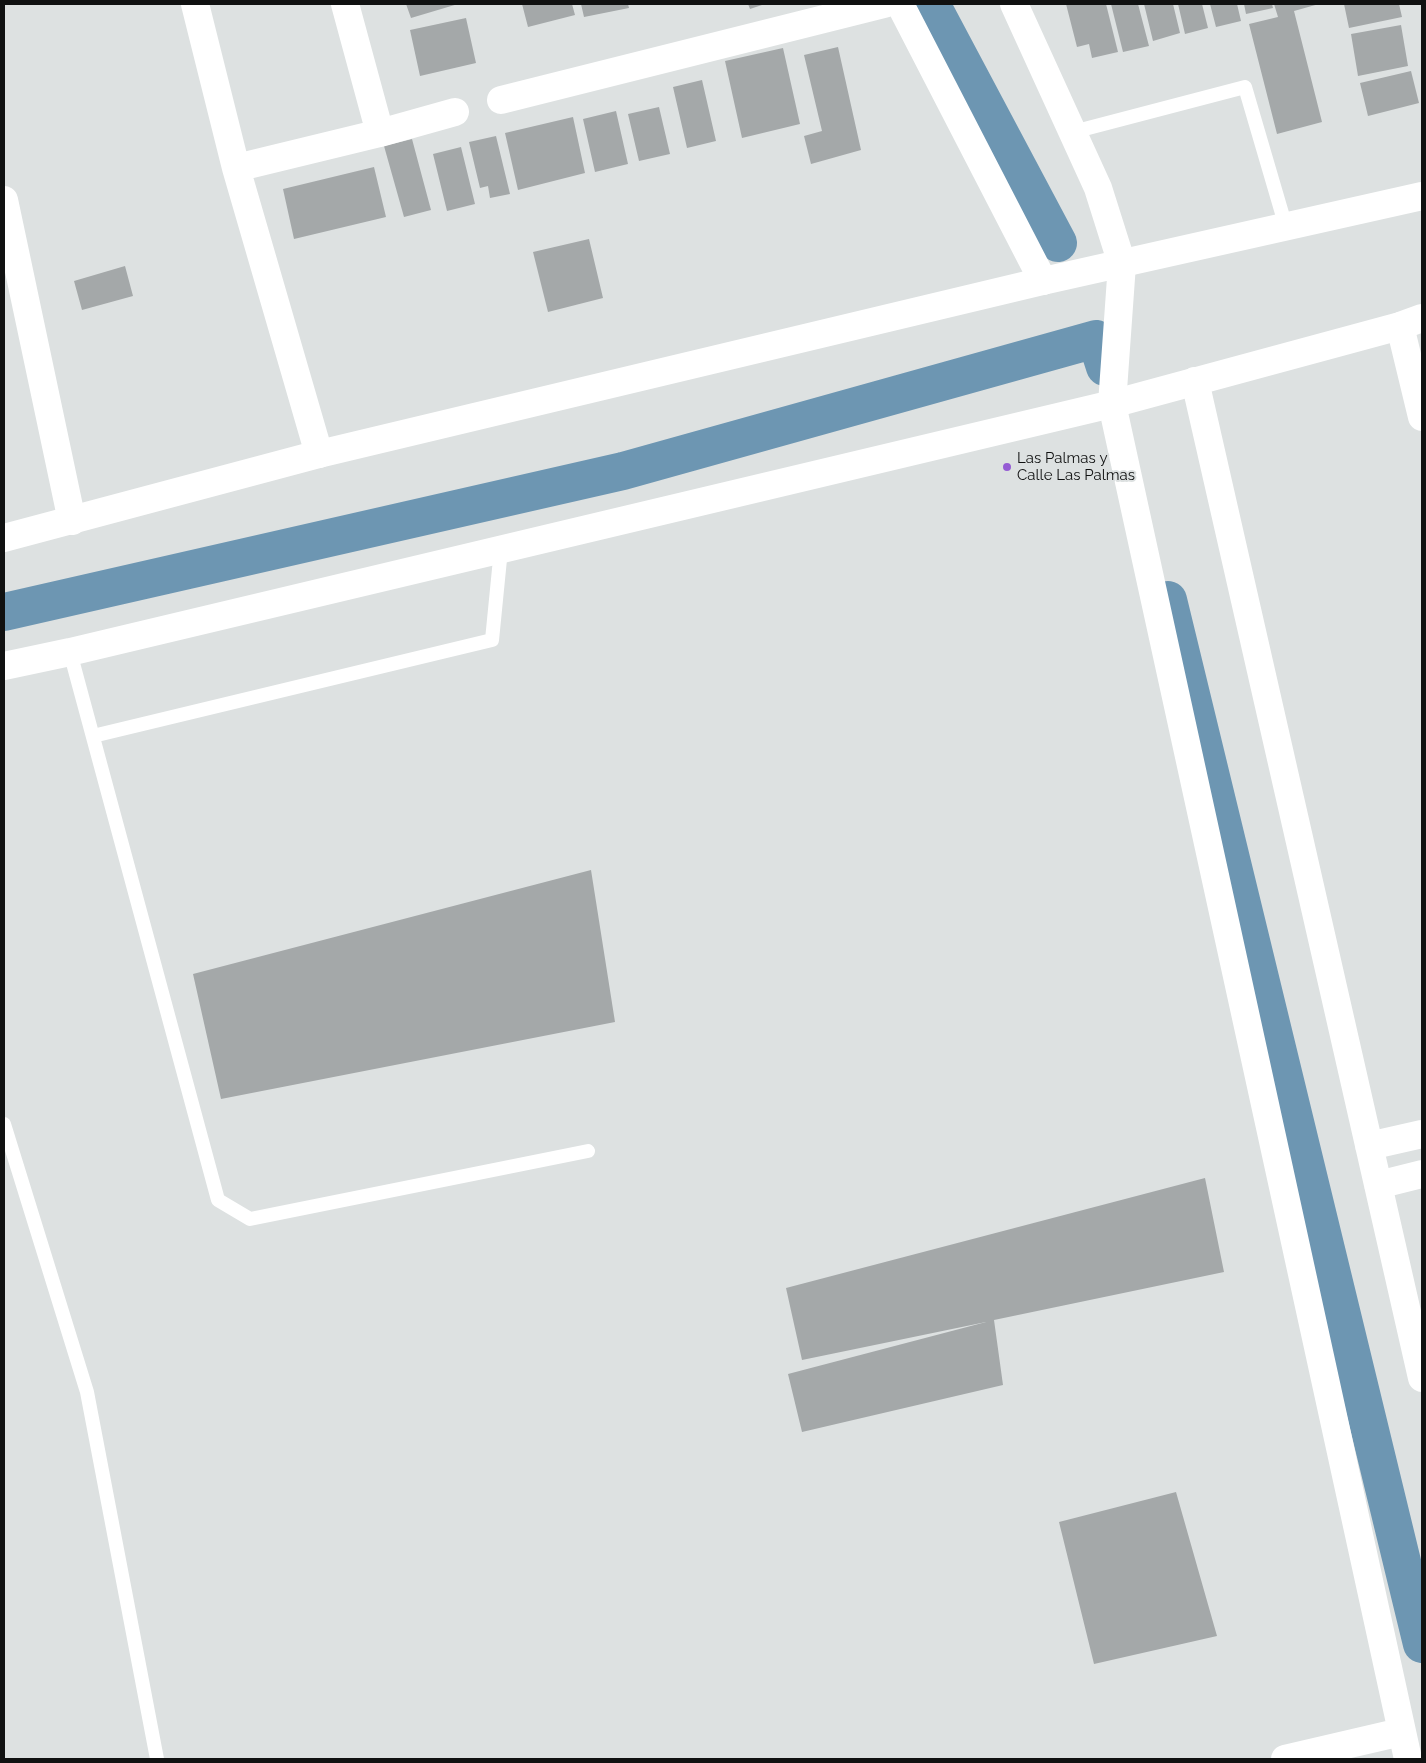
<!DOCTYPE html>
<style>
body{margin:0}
#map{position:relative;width:1426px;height:1763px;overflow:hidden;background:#dde1e1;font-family:Raleway,sans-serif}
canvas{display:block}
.frame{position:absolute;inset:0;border:5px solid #101111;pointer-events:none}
</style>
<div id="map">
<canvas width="1426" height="1763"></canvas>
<div class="frame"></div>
</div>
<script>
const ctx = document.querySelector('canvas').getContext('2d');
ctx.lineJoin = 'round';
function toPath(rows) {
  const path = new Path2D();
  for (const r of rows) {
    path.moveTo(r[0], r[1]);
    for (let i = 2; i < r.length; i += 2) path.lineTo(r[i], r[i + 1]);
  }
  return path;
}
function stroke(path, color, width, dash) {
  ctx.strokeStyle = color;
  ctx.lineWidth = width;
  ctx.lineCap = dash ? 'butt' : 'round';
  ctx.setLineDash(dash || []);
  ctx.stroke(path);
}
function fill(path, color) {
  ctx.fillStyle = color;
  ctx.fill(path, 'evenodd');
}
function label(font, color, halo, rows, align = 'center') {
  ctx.font = font + ' Raleway,sans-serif';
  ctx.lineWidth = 4;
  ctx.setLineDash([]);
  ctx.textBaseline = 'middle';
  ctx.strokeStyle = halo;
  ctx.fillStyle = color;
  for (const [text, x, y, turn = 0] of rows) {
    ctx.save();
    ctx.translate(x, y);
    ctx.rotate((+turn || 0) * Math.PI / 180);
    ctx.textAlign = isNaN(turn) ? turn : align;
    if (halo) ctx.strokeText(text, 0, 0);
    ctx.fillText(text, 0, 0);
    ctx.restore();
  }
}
const canal = toPath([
 [931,4,1058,243],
 [1168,600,1422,1644],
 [4,612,623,471,1096,339,1105,367]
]);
const building = toPath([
 [406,4,458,4,411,18],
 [522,4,572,4,575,15,528,27],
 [581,4,628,4,629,8,584,17],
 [748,4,765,4,750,9],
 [1066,4,1106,4,1118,52,1092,58,1089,44,1077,47],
 [1111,4,1138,4,1149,46,1123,52],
 [1144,4,1173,4,1180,33,1153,41],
 [1178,4,1202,4,1208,28,1185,34],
 [1210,4,1237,4,1241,21,1216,27],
 [1244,4,1272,4,1273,8,1246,14],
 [1274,4,1319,4,1294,11,1322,122,1277,134,1249,24,1278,17],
 [1344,4,1399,4,1402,17,1349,28],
 [466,18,476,63,420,76,410,30],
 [1401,25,1408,66,1358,76,1351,34],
 [838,47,861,150,811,164,804,136,822,131,804,55],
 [783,48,800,124,742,138,725,61],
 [1411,71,1419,103,1368,116,1360,83],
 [702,80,716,141,687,148,673,87],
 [659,107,670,154,639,161,628,114],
 [616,111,628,164,595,172,583,119],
 [573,117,585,173,518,190,505,133],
 [496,136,510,194,490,198,488,186,480,188,469,142],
 [412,139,431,210,404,217,384,146],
 [461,147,475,204,447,211,433,154],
 [374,167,386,217,294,239,283,189],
 [589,239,603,298,548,312,533,252],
 [125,266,133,296,82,310,74,281],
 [591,870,615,1022,221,1099,193,974],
 [1205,1178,1224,1272,994,1320,1003,1385,802,1432,788,1374,986,1322,802,1360,786,1288],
 [1176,1492,1217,1636,1094,1664,1059,1522]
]);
const service = toPath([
 [1073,132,1245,87,1286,227],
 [70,652,218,1200,250,1219,588,1151],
 [93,736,492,640,501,549],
 [4,1124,87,1392,157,1759]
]);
const minor = toPath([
 [195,4,236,168,319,454],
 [345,4,380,133],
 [900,4,1043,281],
 [1014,4,1098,188,1122,264,1112,404,1408,1759],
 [501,100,884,4],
 [236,168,380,133,455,112],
 [4,200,72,521],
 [1400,326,1422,417],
 [1195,381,1422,1378],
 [1369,1146,1422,1134],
 [1378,1185,1422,1174],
 [1285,1759,1401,1732]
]);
const tertiary = toPath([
 [4,538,319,454,1043,281,1422,196],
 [4,666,70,652,1112,404,1400,326,1422,318]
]);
const markers = [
 [1007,467,5,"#955cd4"]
];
const poiNames = [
 ["Las Palmas y",1017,458],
 ["Calle Las Palmas",1017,475]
];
stroke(canal, '#6d96b2', 38);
fill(building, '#a4a8a9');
stroke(service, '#fff', 14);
stroke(minor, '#fff', 28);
stroke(tertiary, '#fff', 28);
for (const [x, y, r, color] of markers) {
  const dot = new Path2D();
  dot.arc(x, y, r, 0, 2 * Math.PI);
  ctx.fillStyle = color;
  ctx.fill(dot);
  stroke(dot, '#dde1e1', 2);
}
label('15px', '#101111', '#dde1e1', poiNames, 'left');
</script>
